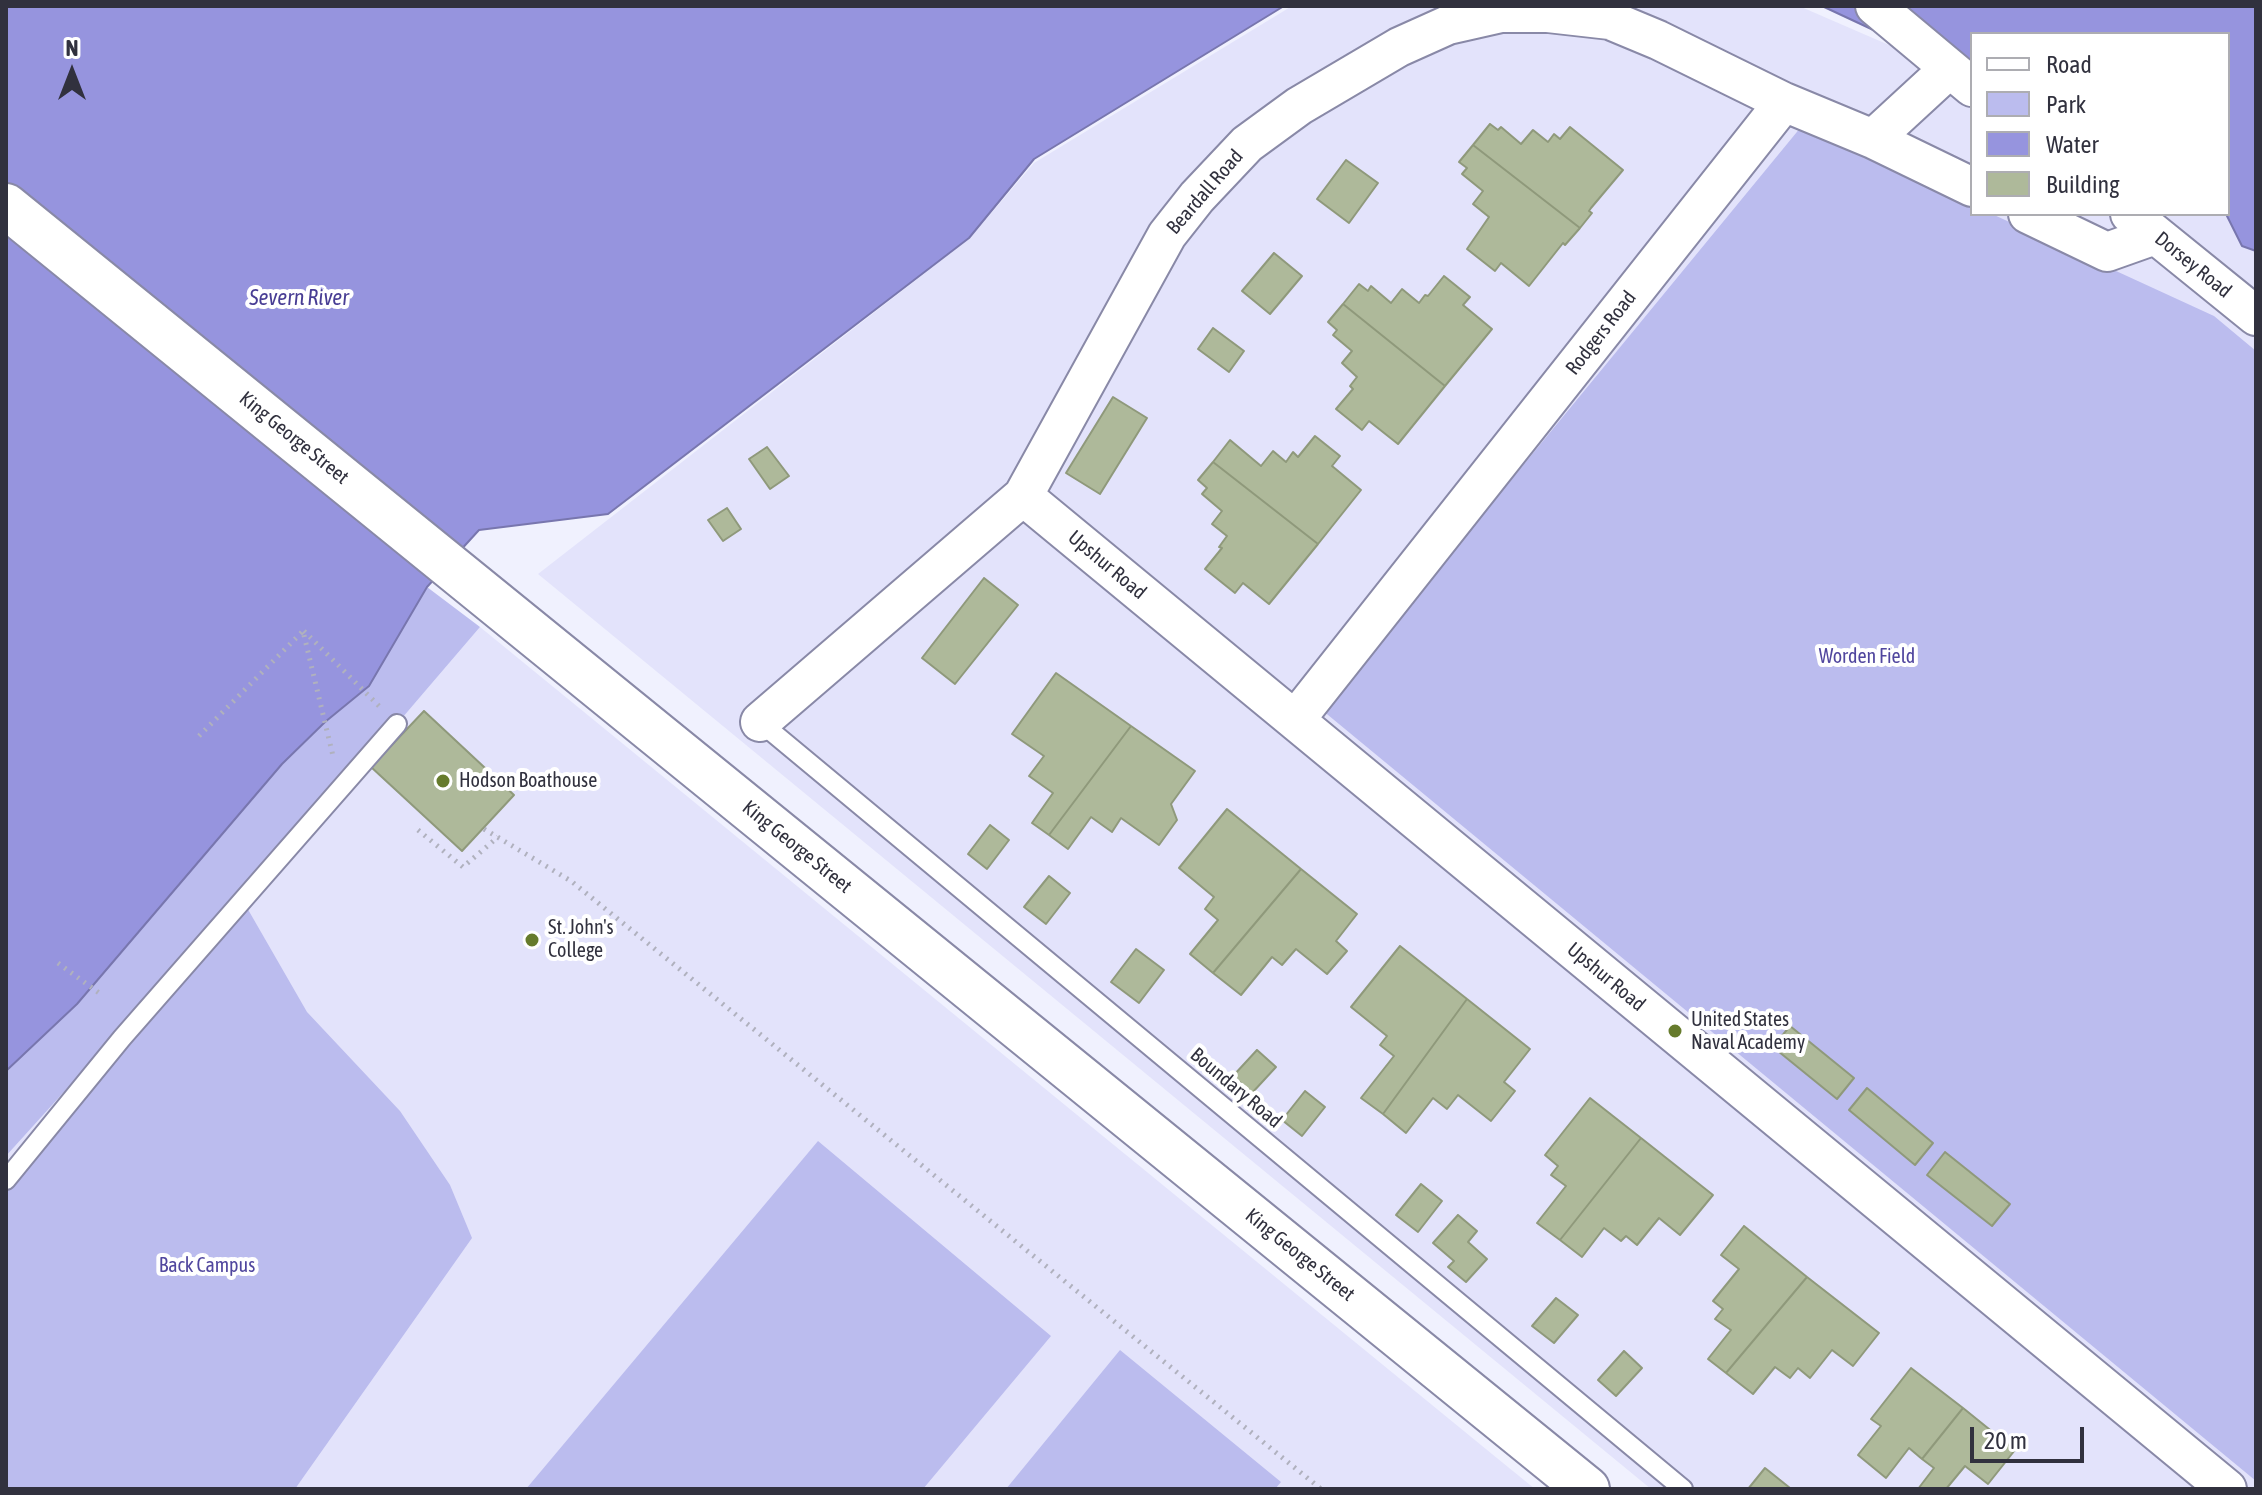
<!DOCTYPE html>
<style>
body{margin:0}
#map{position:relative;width:2262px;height:1495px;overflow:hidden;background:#f0f1fe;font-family:"Asap Condensed",sans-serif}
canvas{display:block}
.frame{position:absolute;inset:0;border:8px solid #31313e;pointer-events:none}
.legend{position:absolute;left:1970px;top:32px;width:260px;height:184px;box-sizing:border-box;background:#fff;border:2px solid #adadb2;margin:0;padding:10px 14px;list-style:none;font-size:24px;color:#31313e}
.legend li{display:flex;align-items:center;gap:16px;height:40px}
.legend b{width:40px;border:2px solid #adadb2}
.north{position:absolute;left:32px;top:32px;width:80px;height:80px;-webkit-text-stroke:6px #fff;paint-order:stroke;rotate:0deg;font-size:22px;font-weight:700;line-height:32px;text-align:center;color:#31313e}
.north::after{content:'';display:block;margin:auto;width:28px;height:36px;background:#31313e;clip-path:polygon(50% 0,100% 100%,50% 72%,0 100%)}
.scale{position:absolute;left:1970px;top:1427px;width:114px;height:36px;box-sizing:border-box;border:4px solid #31313e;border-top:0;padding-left:10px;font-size:24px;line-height:28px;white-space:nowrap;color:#31313e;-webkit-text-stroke:6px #fff;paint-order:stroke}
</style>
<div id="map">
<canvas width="2262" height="1495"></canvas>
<div class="frame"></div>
<ul class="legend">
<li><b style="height:10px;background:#fff"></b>Road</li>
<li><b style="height:22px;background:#bbbcee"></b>Park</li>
<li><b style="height:22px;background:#9694de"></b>Water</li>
<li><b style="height:22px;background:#aeb99a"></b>Building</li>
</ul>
<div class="north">N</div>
<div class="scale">20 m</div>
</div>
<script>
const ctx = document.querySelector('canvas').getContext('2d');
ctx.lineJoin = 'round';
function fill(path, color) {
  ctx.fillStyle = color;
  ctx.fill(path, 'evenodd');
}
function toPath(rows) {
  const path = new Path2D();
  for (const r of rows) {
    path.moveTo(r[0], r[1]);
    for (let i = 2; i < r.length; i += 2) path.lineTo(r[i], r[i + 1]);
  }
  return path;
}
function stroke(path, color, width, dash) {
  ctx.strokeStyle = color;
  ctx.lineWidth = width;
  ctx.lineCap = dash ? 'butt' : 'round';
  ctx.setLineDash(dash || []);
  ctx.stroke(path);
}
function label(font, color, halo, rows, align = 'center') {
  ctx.font = font + ' "Asap Condensed",sans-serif';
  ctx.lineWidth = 8;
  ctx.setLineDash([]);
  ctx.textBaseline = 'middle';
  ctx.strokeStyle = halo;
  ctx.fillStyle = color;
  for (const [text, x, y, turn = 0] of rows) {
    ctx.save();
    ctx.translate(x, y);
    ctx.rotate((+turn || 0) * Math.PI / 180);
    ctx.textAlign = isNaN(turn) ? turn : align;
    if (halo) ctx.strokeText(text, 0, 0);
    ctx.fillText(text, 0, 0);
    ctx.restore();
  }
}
const built = toPath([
 [1292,6,1799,6,1972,81,1972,214,2228,214,2256,251,2256,1489,1651,1489,538,574,970,238,1034,163],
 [480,627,1492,1454,1535,1489,6,1489,6,1156,397,724]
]);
const green = toPath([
 [1801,127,1972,205,1972,214,1992,214,2214,316,2256,351,2256,1481,1322,710],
 [427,587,480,627,397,724,6,1156,6,1071,77,1004,282,764,325,722,369,686],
 [246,906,307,1012,400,1111,450,1185,472,1238,295,1489,6,1489,6,1193],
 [818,1141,1051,1336,923,1489,526,1489],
 [1120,1350,1281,1482,1275,1489,1006,1489]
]);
const water = toPath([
 [6,6,1284,6,1034,159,969,238,608,514,479,530,427,587,369,686,325,722,282,764,77,1004,6,1071,6,6],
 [1822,6,2256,6,2256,251,2242,246,2226,214,2228,214,2228,34,1972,34,1972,76,1822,6]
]);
const building = toPath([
 [1490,124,1498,130,1501,127,1521,144,1533,130,1548,142,1554,134,1560,139,1570,127,1623,170,1591,208,1589,211,1592,213,1580,228,1473,145,1490,124],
 [1473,145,1580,228,1565,245,1563,243,1529,286,1501,263,1495,271,1467,249,1489,217,1473,204,1483,191,1462,174,1467,168,1459,162,1473,145],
 [1346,160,1378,183,1349,223,1317,199,1346,160],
 [1274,253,1302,276,1270,314,1242,291,1274,253],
 [1444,276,1470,297,1463,305,1492,329,1445,386,1343,304,1359,284,1368,291,1371,286,1391,303,1402,289,1419,303,1425,295,1428,296,1444,276],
 [1343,304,1445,386,1398,444,1369,421,1362,430,1336,409,1353,389,1350,386,1357,377,1342,363,1352,351,1333,335,1337,330,1328,322,1343,304],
 [1213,328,1244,351,1229,372,1198,349,1213,328],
 [1113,397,1147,418,1100,494,1066,473,1113,397],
 [1315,436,1340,456,1332,466,1361,490,1318,544,1213,462,1230,440,1261,466,1273,451,1286,462,1293,452,1298,457,1315,436],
 [767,447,789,476,770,489,749,459,767,447],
 [1213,462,1318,544,1269,604,1243,583,1235,593,1205,569,1222,548,1219,547,1227,536,1212,524,1222,511,1202,494,1207,488,1198,480,1213,462],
 [727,508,741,529,723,541,708,520,727,508],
 [984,578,1018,605,955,684,922,658,984,578],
 [1056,673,1131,726,1049,835,1032,823,1053,793,1029,776,1044,756,1012,734,1056,673],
 [424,711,514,795,462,851,371,767,424,711],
 [1131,726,1195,771,1171,804,1177,820,1159,845,1121,818,1112,832,1091,817,1068,849,1049,835,1131,726],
 [1227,809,1301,869,1213,973,1190,954,1218,920,1205,909,1214,897,1179,868,1227,809],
 [990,825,1009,840,987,869,968,854,990,825],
 [1301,869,1357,914,1336,941,1347,951,1327,974,1296,949,1282,965,1272,957,1241,995,1213,973,1301,869],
 [1049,876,1070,893,1046,924,1024,907,1049,876],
 [1400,946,1467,999,1383,1114,1361,1098,1394,1056,1380,1045,1387,1036,1351,1007,1400,946],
 [1136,949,1164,970,1139,1003,1111,982,1136,949],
 [1467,999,1530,1049,1504,1082,1515,1091,1491,1121,1458,1095,1447,1109,1433,1098,1406,1133,1383,1114,1467,999],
 [1790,1026,1854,1078,1837,1099,1773,1047,1790,1026],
 [1257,1050,1276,1067,1252,1093,1233,1076,1257,1050],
 [1867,1088,1933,1143,1915,1165,1849,1110,1867,1088],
 [1305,1091,1325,1107,1302,1136,1282,1120,1305,1091],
 [1590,1098,1641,1138,1560,1240,1537,1223,1566,1186,1551,1175,1558,1166,1545,1155,1590,1098],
 [1641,1138,1713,1195,1680,1235,1659,1218,1637,1245,1626,1236,1621,1241,1604,1228,1582,1257,1560,1240,1641,1138],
 [1945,1152,2010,1204,1992,1226,1927,1175,1945,1152],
 [1421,1184,1442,1201,1418,1232,1396,1215,1421,1184],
 [1458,1215,1477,1231,1468,1242,1487,1259,1466,1282,1448,1267,1454,1261,1433,1243,1458,1215],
 [1744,1226,1807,1277,1726,1373,1708,1359,1731,1330,1715,1319,1723,1309,1713,1301,1739,1269,1721,1255,1744,1226],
 [1807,1277,1879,1333,1853,1366,1832,1350,1810,1378,1798,1368,1790,1378,1775,1367,1753,1394,1726,1373,1807,1277],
 [1556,1298,1578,1315,1554,1343,1532,1326,1556,1298],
 [1624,1351,1642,1368,1616,1396,1598,1380,1624,1351],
 [1911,1368,1963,1408,1922,1459,1909,1448,1886,1478,1858,1455,1881,1426,1871,1419,1911,1368],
 [1963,1408,2015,1450,1988,1484,1965,1466,1946,1489,1918,1489,1934,1468,1922,1459,1963,1408],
 [1765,1468,1790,1488,1792,1489,1748,1489,1765,1468]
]);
const path = toPath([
 [304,631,379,706],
 [199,736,303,631,333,756],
 [484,829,571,881,1321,1489],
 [418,830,463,867,498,837],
 [58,963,99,993]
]);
const lane = toPath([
 [760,722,1683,1489],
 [6,1180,122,1038,397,724]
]);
const street = toPath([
 [1875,6,1972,87],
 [1873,139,1972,187],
 [2028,214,2107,252,2155,235],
 [2130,214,2256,316],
 [1023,496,2227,1489],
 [1295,720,1784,102,1873,139,1949,69],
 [760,722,1023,496,1167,235,1197,197,1247,144,1299,106,1399,47,1448,25,1501,13,1548,13,1610,20,1658,40,1784,102]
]);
const secondary = toPath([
 [6,206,1587,1489]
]);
const markers = [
 [443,781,8,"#667b2c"],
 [532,940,8,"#667b2c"],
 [1675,1031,8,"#667b2c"]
];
const streetNames = [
 ["Beardall Road",1205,192,-49],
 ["Dorsey Road",2193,265,39],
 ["Rodgers Road",1601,333,-52],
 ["King George Street",294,438,39],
 ["Upshur Road",1107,565,40],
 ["King George Street",797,847,39],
 ["Upshur Road",1606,977,40],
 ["Boundary Road",1236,1088,40],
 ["King George Street",1300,1255,39]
];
const parkNames = [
 ["Worden Field",1867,657],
 ["Back Campus",207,1266]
];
const poiNames = [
 ["Hodson Boathouse",459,781],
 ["St. John's",548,928],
 ["College",548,951],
 ["United States",1691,1020],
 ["Naval Academy",1691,1043]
];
const waterNames = [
 ["Severn River",299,298]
];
fill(built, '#e3e3fb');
fill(green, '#bbbcee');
fill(water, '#9694de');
stroke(water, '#7876ae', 2);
fill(building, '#aeb99a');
stroke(building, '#8f997b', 2);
stroke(lane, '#8989a7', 22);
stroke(street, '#8989a7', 42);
stroke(secondary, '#8989a7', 48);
stroke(path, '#b0b1be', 5, [2, 6]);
stroke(lane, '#fff', 18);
stroke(street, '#fff', 38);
stroke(secondary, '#fff', 44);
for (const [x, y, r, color] of markers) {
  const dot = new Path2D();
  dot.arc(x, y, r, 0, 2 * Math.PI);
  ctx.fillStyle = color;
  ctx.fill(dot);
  stroke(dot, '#fff', 3);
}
label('20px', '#31313e', '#fff', streetNames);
label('20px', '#50469e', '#fff', parkNames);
label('20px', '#31313e', '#fff', poiNames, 'left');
label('italic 22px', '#483d94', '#fff', waterNames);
</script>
